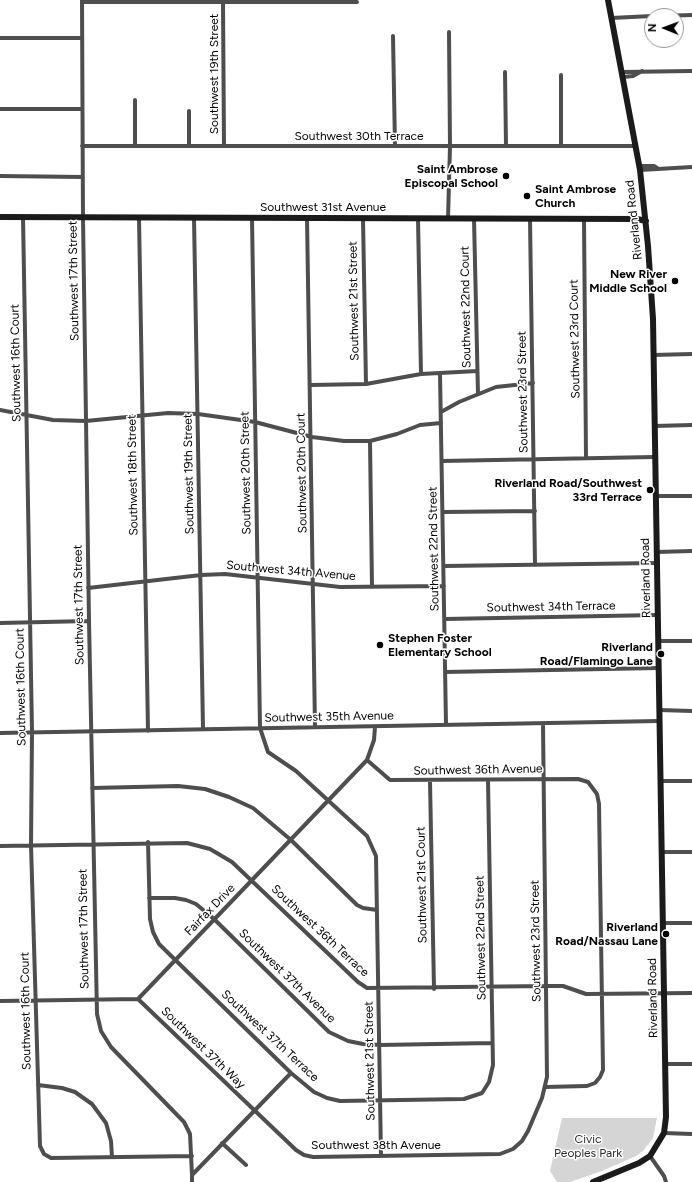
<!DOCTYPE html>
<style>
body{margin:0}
#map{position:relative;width:692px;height:1182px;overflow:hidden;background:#fff;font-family:Figtree,sans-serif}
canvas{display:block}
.north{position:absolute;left:644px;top:8px;width:40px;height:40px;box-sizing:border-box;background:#fff;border:1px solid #999;border-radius:50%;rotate:271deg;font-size:11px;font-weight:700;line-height:16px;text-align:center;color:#000}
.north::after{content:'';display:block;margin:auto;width:14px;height:18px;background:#000;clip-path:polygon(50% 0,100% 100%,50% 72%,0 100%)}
</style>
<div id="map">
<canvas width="692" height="1182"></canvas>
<div class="north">N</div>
</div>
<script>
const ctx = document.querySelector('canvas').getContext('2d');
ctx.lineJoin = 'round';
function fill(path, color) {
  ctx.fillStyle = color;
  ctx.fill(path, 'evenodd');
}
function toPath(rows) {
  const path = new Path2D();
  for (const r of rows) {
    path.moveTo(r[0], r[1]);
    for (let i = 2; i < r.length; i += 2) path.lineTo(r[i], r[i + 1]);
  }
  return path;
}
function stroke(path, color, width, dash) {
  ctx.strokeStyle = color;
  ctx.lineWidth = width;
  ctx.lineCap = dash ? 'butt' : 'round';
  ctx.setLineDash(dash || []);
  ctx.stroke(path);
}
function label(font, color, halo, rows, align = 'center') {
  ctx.font = font + ' Figtree,sans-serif';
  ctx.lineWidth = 3;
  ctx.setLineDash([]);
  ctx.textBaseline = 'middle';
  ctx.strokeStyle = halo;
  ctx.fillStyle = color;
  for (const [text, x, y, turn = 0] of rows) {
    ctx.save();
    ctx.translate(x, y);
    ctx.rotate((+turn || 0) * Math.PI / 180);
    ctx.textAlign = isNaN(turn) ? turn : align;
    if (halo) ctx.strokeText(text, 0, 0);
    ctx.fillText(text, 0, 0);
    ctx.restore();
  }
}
const green = toPath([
 [562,1118,657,1118,653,1138,643,1151,636,1156,602,1171,570,1182,557,1182,550,1171]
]);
const street = toPath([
 [82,0,83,218,89,621,97,1014,101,1031,111,1047,184,1122,190,1134,192,1175],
 [82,2,357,2],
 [223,3,224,146],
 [661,16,692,15],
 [611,18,652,16],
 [393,36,395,146],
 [0,38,81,38],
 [505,72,506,146],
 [622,72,692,71],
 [561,75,561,146],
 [623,77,633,76,642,71],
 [0,109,82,109],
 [189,111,189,146],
 [82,146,636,146],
 [135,146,135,100],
 [639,166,654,166,657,168],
 [640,170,692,167],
 [0,176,83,177],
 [23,217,32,732,31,845,40,1146,44,1154,51,1158,192,1156],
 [139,218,148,731],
 [194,218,203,729],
 [252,218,260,728,268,752,296,771,367,836,376,856,381,1156],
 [307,218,315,727],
 [363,219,366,384],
 [418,219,421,374],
 [448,219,450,146,449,32],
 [474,219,478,394],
 [530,219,535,565],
 [584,219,586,457],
 [653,355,692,354],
 [440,373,446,725],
 [311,385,366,384,421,374,477,371],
 [0,410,53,420,86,421,168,413,198,414,255,422,312,437,344,441,370,441,397,434,420,425,441,423],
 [441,412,459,402,496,387,533,383],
 [654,426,692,425],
 [370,441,372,587],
 [442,461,654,457],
 [655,496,692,496],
 [443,512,535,511],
 [656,552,692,551],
 [444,566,656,563],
 [88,588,201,575,225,574,340,587,444,586],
 [445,619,657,615],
 [0,623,89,621],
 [658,641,692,641],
 [445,672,658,668],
 [659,710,692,711],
 [0,733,659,721],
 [367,760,390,780,578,779,588,782,597,794,599,804,603,1070,600,1077,595,1083,587,1086,545,1087],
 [430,781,434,989],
 [660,781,692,781],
 [92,788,178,786,205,789,229,797,253,808,291,840,357,905,363,908,377,910],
 [148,842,150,919,153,932,159,944,291,1073,314,1092,327,1098,340,1101,464,1099,482,1093,489,1082,493,1065,488,780],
 [0,846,187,843,210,849,232,862,358,982,367,988,547,986,563,986,586,994,692,993],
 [661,852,692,852],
 [149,898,175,898,186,900,196,904,214,919,329,1032,348,1041,363,1044,380,1045,492,1043],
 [663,923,692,923],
 [138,999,296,1150,304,1155,313,1157,500,1154,513,1149,522,1141,528,1131,542,1098,547,1077,543,724],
 [0,1001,138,999,367,760,374,740,375,727],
 [666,1064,692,1064],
 [38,1085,62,1088,75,1092,92,1104,106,1123,111,1141,112,1157],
 [664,1133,692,1134],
 [222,1143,246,1165],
 [650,1156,664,1176,666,1182],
 [192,1182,192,1175,291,1073]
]);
const secondary = toPath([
 [0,217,637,219,646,221],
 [593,1182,639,1163,650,1156,664,1133,666,1117,653,319,648,246,640,170,608,0]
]);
const markers = [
 [506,176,4,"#000"],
 [527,196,4,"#000"],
 [675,281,4,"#000"],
 [650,490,4,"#000"],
 [380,645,4,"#000"],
 [661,654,4,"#000"],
 [666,934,4,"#000"]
];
const streetNames = [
 ["Southwest 19th Street",214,74,-90],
 ["Southwest 30th Terrace",359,136],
 ["Southwest 31st Avenue",323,207],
 ["Riverland Road",634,220,-96],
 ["Southwest 17th Street",74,281,-91],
 ["Southwest 21st Street",354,301,-91],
 ["Southwest 22nd Court",466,307,-91],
 ["Southwest 23rd Court",575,339,-91],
 ["Southwest 16th Court",16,363,-91],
 ["Southwest 23rd Street",523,392,-91],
 ["Southwest 20th Street",246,473,-91],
 ["Southwest 20th Court",302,473,-91],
 ["Southwest 19th Street",189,474,-91],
 ["Southwest 18th Street",133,475,-91],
 ["Southwest 22nd Street",434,549,-91],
 ["Southwest 34th Avenue",291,571,5],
 ["Riverland Road",646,578,-91],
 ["Southwest 17th Street",79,605,-91],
 ["Southwest 34th Terrace",551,607,-1],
 ["Southwest 16th Court",21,687,-91],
 ["Southwest 35th Avenue",329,717,-1],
 ["Southwest 36th Avenue",478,770,-1],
 ["Southwest 21st Court",422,885,-91],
 ["Fairfax Drive",210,910,-46],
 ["Southwest 17th Street",84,929,-91],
 ["Southwest 36th Terrace",320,931,43],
 ["Southwest 22nd Street",481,938,-91],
 ["Southwest 23rd Street",536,941,-91],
 ["Southwest 37th Avenue",287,976,44],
 ["Riverland Road",653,998,-91],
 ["Southwest 16th Court",26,1011,-91],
 ["Southwest 37th Terrace",270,1036,43],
 ["Southwest 37th Way",203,1048,44],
 ["Southwest 21st Street",370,1061,-91],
 ["Southwest 38th Avenue",376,1145]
];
const poiNames = [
 ["Saint Ambrose",498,169],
 ["Episcopal School",498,183],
 ["Saint Ambrose",535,189,"left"],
 ["Church",535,203,"left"],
 ["New River",667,274],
 ["Middle School",667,288],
 ["Riverland Road/Southwest",642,483],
 ["33rd Terrace",642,497],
 ["Stephen Foster",388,638,"left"],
 ["Elementary School",388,652,"left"],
 ["Riverland",653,647],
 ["Road/Flamingo Lane",653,661],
 ["Riverland",658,927],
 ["Road/Nassau Lane",658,941]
];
const parkNames = [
 ["Civic",588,1139],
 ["Peoples Park",588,1153]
];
fill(green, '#d5d5d5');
stroke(street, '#4e4e4e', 4);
stroke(secondary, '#1b1b1b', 6);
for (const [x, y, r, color] of markers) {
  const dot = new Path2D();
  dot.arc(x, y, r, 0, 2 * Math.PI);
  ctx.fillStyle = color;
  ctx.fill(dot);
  stroke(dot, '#fff', 1.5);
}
label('12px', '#000', '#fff', streetNames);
label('bold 12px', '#000', '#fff', poiNames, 'right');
label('12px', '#2c2c2c', '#fff', parkNames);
</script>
